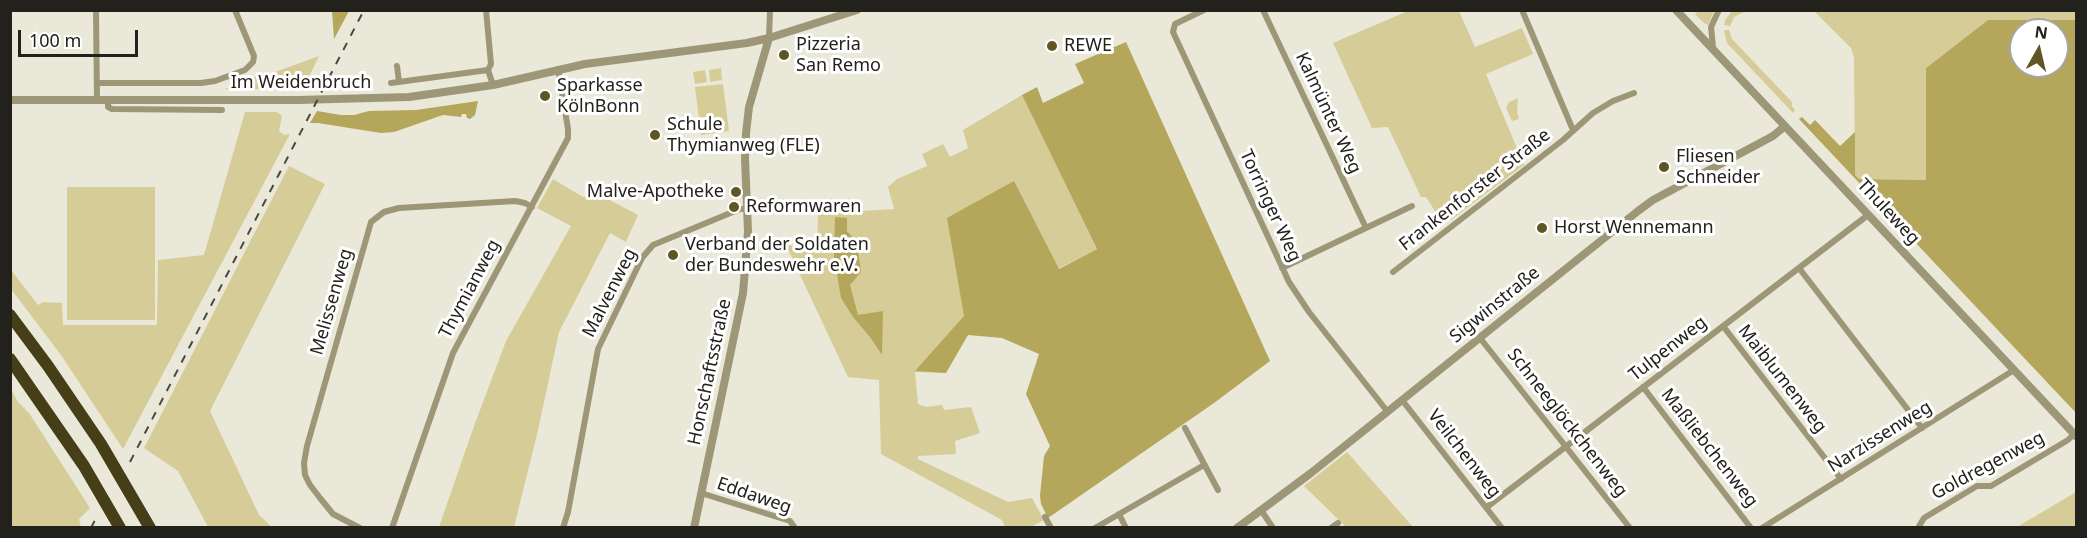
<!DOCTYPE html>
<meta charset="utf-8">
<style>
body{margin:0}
#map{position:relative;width:2087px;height:538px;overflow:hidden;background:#eae8d8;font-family:"Noto Sans",sans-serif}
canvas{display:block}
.frame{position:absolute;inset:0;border:12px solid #22211b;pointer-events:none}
.north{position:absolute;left:2009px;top:18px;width:60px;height:60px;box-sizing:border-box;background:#fff;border:2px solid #a7a6a4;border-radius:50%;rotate:8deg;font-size:16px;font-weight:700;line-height:24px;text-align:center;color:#22211b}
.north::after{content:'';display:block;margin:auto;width:21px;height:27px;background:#605623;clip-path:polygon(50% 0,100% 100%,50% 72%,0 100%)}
.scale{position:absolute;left:18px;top:30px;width:120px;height:27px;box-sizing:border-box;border:3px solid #22211b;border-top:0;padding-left:8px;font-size:18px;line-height:21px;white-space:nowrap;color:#22211b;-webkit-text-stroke:4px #fff;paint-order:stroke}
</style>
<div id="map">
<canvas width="2087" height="538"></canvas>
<div class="frame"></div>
<div class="north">N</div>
<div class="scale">100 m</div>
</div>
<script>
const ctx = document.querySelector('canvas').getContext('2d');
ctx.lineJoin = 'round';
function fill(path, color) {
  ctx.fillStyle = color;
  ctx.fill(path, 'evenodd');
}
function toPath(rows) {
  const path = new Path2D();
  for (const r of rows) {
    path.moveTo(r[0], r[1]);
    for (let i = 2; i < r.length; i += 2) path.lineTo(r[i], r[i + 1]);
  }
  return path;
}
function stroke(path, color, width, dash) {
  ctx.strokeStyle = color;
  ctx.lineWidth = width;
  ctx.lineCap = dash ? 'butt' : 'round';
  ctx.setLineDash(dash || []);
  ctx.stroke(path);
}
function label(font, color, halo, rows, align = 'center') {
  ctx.font = font + ' "Noto Sans",sans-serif';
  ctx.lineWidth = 6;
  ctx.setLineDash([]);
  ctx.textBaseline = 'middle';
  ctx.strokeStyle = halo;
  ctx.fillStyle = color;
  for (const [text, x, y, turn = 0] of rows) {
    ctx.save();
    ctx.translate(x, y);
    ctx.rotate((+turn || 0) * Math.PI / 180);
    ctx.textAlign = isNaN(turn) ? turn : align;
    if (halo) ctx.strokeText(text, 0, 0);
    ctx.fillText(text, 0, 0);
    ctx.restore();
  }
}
const green = toPath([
 [1733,10,1796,10,1797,12,1744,12,1734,17,1730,26,1724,25,1725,20],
 [2076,10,2076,20,1988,20,1926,68,1926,180,1859,179,1855,175,1854,57,1851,48,1814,11],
 [1408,11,1459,11,1475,47,1522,28,1533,54,1486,74,1524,165,1451,220,1440,219,1426,197,1421,197,1388,127,1372,128,1333,43],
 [1698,11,1714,11,1708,25,1704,23,1695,14],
 [1724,30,1729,30,1732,39,1792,102,1792,106,1795,110,1793,113,1727,43],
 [319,56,303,89,264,89,265,78,267,75],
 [721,68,722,80,710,82,709,70],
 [705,70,707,82,695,84,693,72],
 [260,75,260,89,225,89,234,86],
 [723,84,729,131,701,135,695,87],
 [1022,95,1097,249,964,316,946,373,915,372,918,404,926,407,942,405,944,410,971,407,980,433,955,441,956,454,918,456,918,459,1008,502,1032,498,1044,520,1031,527,1005,527,1002,520,881,454,879,380,848,377,786,245,817,248,818,214,894,209,888,187,897,179,927,166,922,154,943,144,950,157,968,148,963,130],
 [1518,98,1517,112,1519,119,1512,121,1506,108,1509,102],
 [245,112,277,112,282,116,279,131,284,135,290,134,123,449,61,355,11,289,11,270,38,305,43,302,62,303,63,325,157,325,158,260,204,255],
 [289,166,325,184,210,411,259,515,272,527,208,527,178,471,144,448],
 [553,179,583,197,606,194,606,198,638,215,626,242,610,233,559,332,538,430,514,527,439,527,474,426,506,341,571,226,537,208],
 [67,187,155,187,155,320,67,320],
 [10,387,18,402,29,413,90,508,79,519,81,527,11,527],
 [1347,452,1413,527,1346,527,1304,486],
 [2076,492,2076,527,2017,527]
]);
const forest = toPath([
 [332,11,349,11,334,39],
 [1988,20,2076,20,2076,413,1799,119,1802,117,1810,125,1815,120,1840,146,1855,132,1855,175,1859,179,1926,180,1926,68],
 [2021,30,2057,30,2057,66,2021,66],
 [1126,42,1270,361,1214,403,1048,518,1041,504,1040,496,1044,456,1050,446,1026,394,1039,354,1002,338,968,335,946,373,915,371,964,316,947,218,1014,181,1059,269,1097,249,1022,95,1037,87,1043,103,1084,83,1075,64],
 [478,101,475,115,470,119,467,118,466,114,462,114,461,117,443,115,394,132,381,133,318,123,310,123,317,111,341,115,354,115,369,111,416,110],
 [835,217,847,218,847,231,857,242,861,272,850,285,858,315,883,311,882,355,870,337,853,317,841,298,834,256]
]);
const minor = toPath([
 [96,10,97,100],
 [486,10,491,64,488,70],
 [1204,10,1175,24,1173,32,1289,282,1309,312,1387,411],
 [1263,10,1366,228],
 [1522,10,1573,130],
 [769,38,770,10],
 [1713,47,1711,27,1719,10],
 [397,66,399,82],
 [488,70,493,85],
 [97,83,201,83,215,81,245,70,253,62,254,56,235,10],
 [391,83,488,70],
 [108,100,108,107,112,109,222,110],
 [1282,268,1412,206],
 [1799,268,1922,428],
 [1393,272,1563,140,1593,113,1613,101,1634,93],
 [1723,326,1841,479],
 [1480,338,1630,528],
 [1643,387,1751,528],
 [1402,400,1502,528],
 [1185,428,1218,490],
 [701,493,790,521,795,528],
 [1487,507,1868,215],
 [1261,510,1273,528],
 [1119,514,1126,528],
 [1045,517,1051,528],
 [360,528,333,514,320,498,310,485,305,475,304,463,307,446,371,222,384,212,399,208,515,201,525,203,532,207],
 [392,528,453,353,568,138,568,129,558,69],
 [563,528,568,512,598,349,642,258,653,245,740,209,748,209],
 [1095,528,1204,465],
 [1331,528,1338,523],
 [1762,528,2014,370],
 [1918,528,1924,518,1977,486,1991,486,2068,440,2074,434]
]);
const tertiary = toPath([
 [1676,10,2076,436],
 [10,100,298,100,409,97,493,85,585,64,747,43,769,38,857,10],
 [694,528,743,293,748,231,745,159,746,133,749,107,769,38],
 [1237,528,1311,473,1638,211,1653,200,1773,136,1785,126]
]);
const motorway = toPath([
 [10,315,48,366,101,444,150,528],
 [10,359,84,466,120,528]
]);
const rail = toPath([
 [130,462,364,10],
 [91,528,96,518]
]);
const markers = [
 [1052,46,6,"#605623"],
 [784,55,6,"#605623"],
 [545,96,6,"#605623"],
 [655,135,6,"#605623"],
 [1664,167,6,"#605623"],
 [736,192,6,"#605623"],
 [734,207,6,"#605623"],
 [1542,228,6,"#605623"],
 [673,255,6,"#605623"]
];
const poiNames = [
 ["Pizzeria",796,45],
 ["San Remo",796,66],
 ["REWE",1064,46],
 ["Sparkasse",557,86],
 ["KölnBonn",557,107],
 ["Schule",667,125],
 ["Thymianweg (FLE)",667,146],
 ["Fliesen",1676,157],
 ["Schneider",1676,178],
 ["Malve-Apotheke",724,192,"right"],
 ["Reformwaren",746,207],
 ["Horst Wennemann",1554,228],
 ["Verband der Soldaten",685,245],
 ["der Bundeswehr e.V.",685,266]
];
const streetNames = [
 ["Im Weidenbruch",301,83],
 ["Kalmünter Weg",1328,113,65],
 ["Frankenforster Straße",1475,190,-38],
 ["Torringer Weg",1270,206,65],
 ["Thuleweg",1888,212,47],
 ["Thymianweg",470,289,-62],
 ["Malvenweg",610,293,-63],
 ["Melissenweg",332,302,-74],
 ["Sigwinstraße",1495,305,-39],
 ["Tulpenweg",1668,349,-38],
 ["Honschaftsstraße",710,372,-78],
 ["Maiblumenweg",1782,379,52],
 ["Schneeglöckchenweg",1567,423,52],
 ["Narzissenweg",1880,437,-32],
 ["Maßliebchenweg",1709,448,52],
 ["Veilchenweg",1464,454,52],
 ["Goldregenweg",1988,466,-28],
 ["Eddaweg",754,496,19]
];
fill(green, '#d6cc98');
fill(forest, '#b4a65a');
stroke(minor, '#9d9778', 6);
stroke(tertiary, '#9d9778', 8);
stroke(motorway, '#463e16', 12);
stroke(rail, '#4a4941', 2, [8, 8]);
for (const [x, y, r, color] of markers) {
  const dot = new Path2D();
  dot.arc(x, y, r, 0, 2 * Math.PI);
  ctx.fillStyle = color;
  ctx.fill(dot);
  stroke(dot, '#fff', 2);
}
label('18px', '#22211b', '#fff', poiNames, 'left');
label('18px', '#22211b', '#fff', streetNames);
</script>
